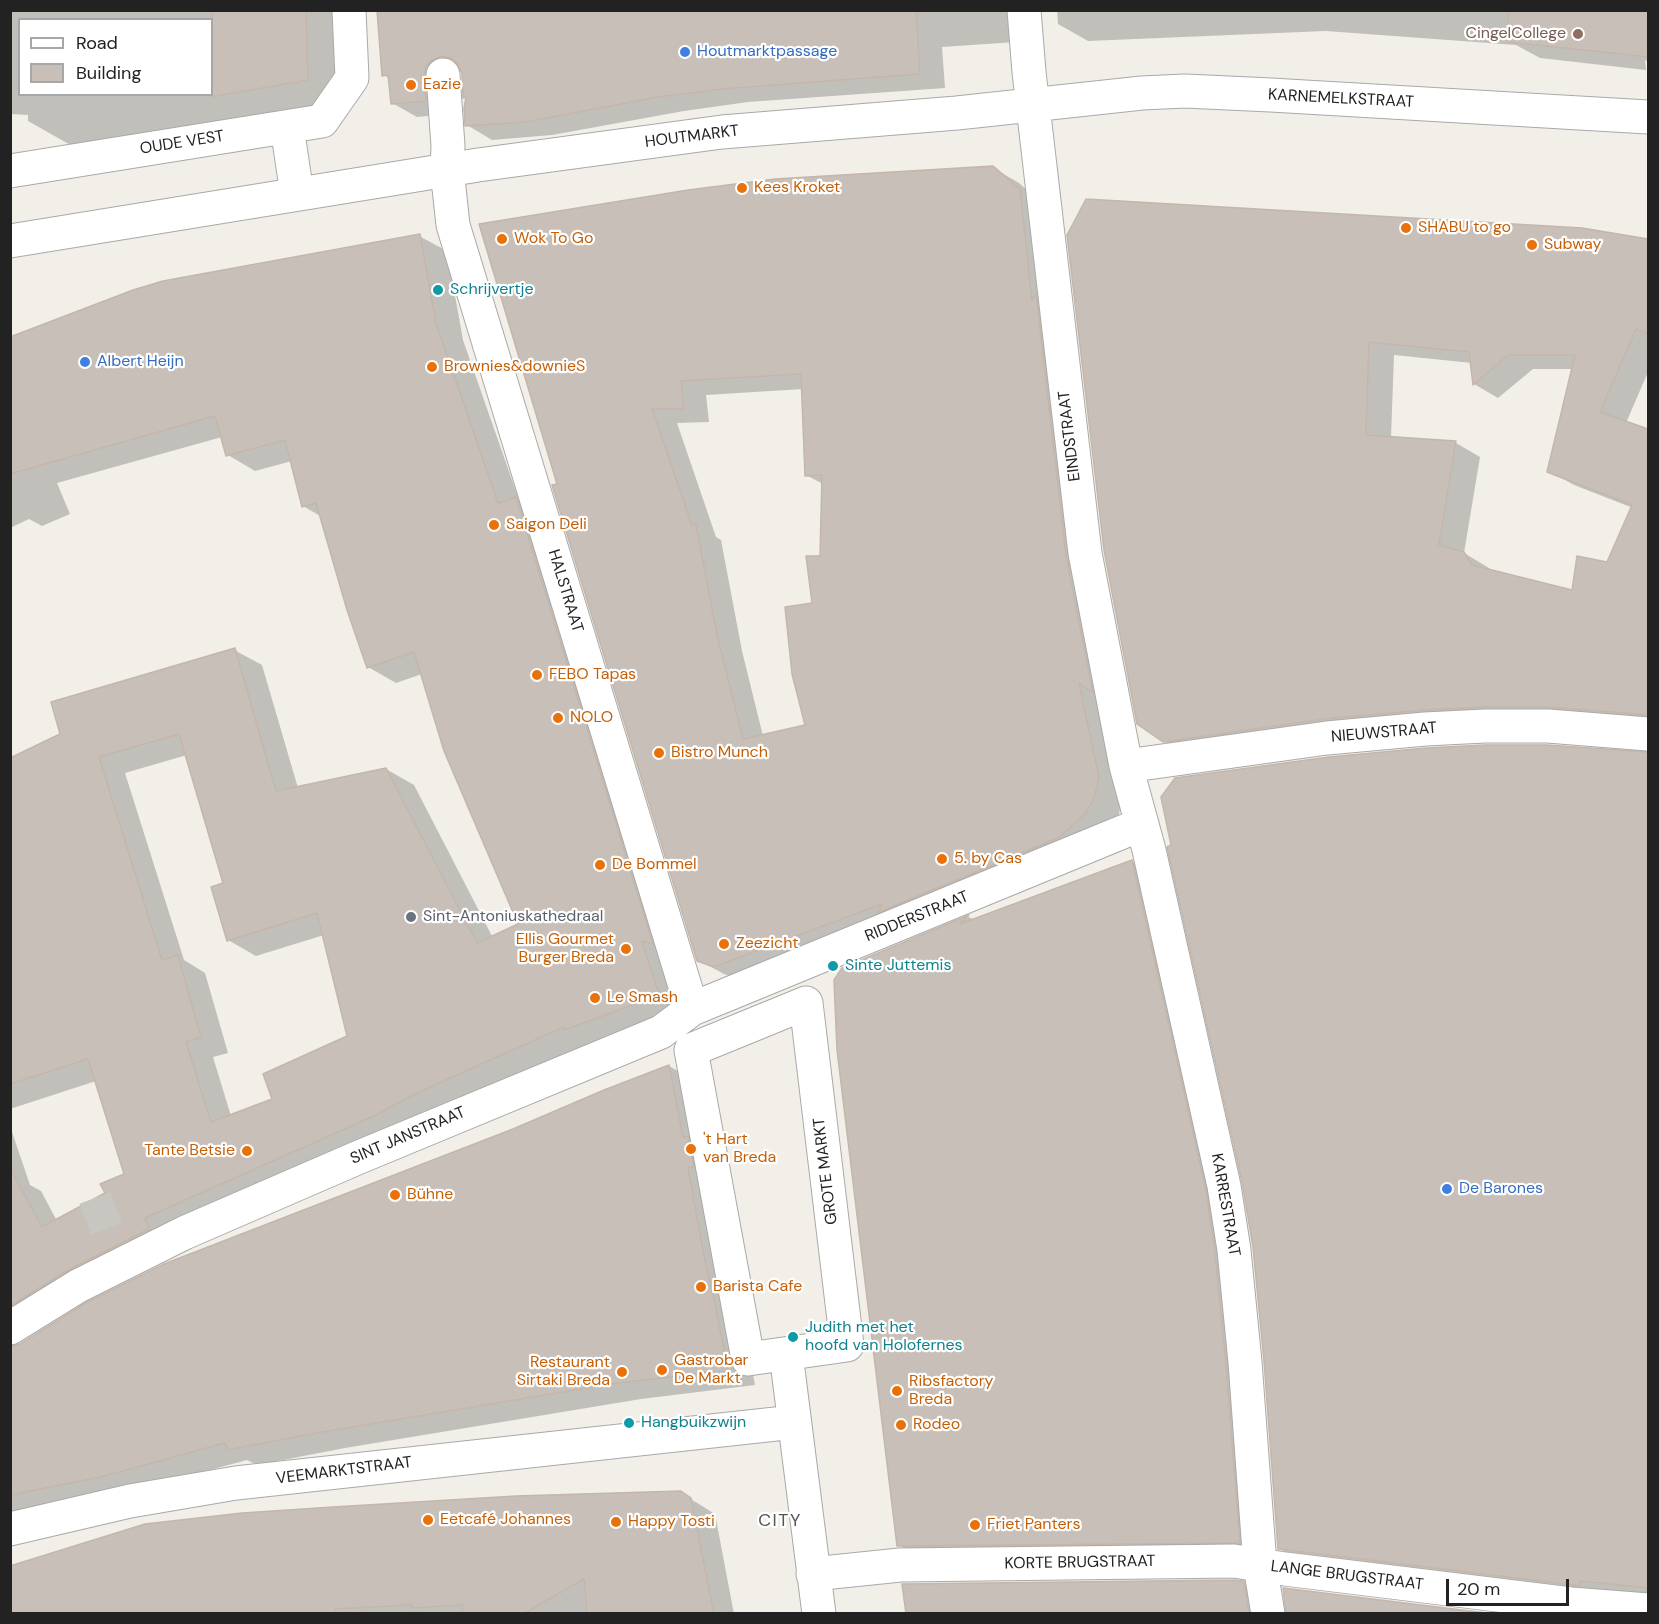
<!DOCTYPE html>
<meta charset="utf-8">
<style>
body{margin:0}
#map{position:relative;width:1659px;height:1624px;overflow:hidden;background:#f2efe9;font-family:"DM Sans",sans-serif}
canvas{display:block}
.frame{position:absolute;inset:0;border:12px solid #222;pointer-events:none}
.legend{position:absolute;left:18px;top:18px;width:195px;height:78px;box-sizing:border-box;background:#fff;border:2px solid #a7a7a7;margin:0;padding:8px 10px;list-style:none;font-size:18px;color:#222}
.legend li{display:flex;align-items:center;gap:12px;height:30px}
.legend b{width:30px;border:2px solid #a7a7a7}
.scale{position:absolute;left:1446px;top:1579px;width:123px;height:27px;box-sizing:border-box;border:3px solid #222;border-top:0;padding-left:8px;font-size:18px;line-height:21px;white-space:nowrap;color:#222;-webkit-text-stroke:4px #fff;paint-order:stroke}
</style>
<div id="map">
<canvas width="1659" height="1624"></canvas>
<div class="frame"></div>
<ul class="legend">
<li><b style="height:8px;background:#fff"></b>Road</li>
<li><b style="height:16px;background:#c7bfb8"></b>Building</li>
</ul>
<div class="scale">20 m</div>
</div>
<script>
const ctx = document.querySelector('canvas').getContext('2d');
ctx.lineJoin = 'round';
function fill(path, color) {
  ctx.fillStyle = color;
  ctx.fill(path, 'evenodd');
}
function toPath(rows) {
  const path = new Path2D();
  for (const r of rows) {
    path.moveTo(r[0], r[1]);
    for (let i = 2; i < r.length; i += 2) path.lineTo(r[i], r[i + 1]);
  }
  return path;
}
function stroke(path, color, width, dash) {
  ctx.strokeStyle = color;
  ctx.lineWidth = width;
  ctx.lineCap = dash ? 'butt' : 'round';
  ctx.setLineDash(dash || []);
  ctx.stroke(path);
}
function label(font, color, halo, rows, align = 'center') {
  ctx.font = font + ' "DM Sans",sans-serif';
  ctx.lineWidth = 4.5;
  ctx.setLineDash([]);
  ctx.textBaseline = 'middle';
  ctx.strokeStyle = halo;
  ctx.fillStyle = color;
  for (const [text, x, y, turn = 0] of rows) {
    ctx.save();
    ctx.translate(x, y);
    ctx.rotate((+turn || 0) * Math.PI / 180);
    ctx.textAlign = isNaN(turn) ? turn : align;
    if (halo) ctx.strokeText(text, 0, 0);
    ctx.fillText(text, 0, 0);
    ctx.restore();
  }
}
const shadow = toPath([
 [10,10,351,10,353,106,232,127,74,147,28,121,28,115,10,114],
 [20,20,212,20,212,94,20,94],
 [379,10,1013,10,1016,42,942,47,945,88,748,102,684,111,552,135,492,140,467,125,467,98,465,97,463,71,457,74,450,114,417,117,392,103,390,79,384,75],
 [1057,10,1648,10,1648,62,1645,60,1646,70,1540,58,1516,45,1326,31,1088,41,1058,24],
 [993,168,1019,183,1044,205,1123,793,1119,814,1109,829,740,980,724,974,698,960,481,226],
 [803,389,806,475,823,484,821,558,813,604,807,726,763,736,742,651,721,540,716,537,677,423,709,422,706,395],
 [1582,230,1648,240,1648,372,1626,423,1648,430,1648,727,1189,755,1164,741,1068,235],
 [1394,355,1472,363,1474,384,1498,398,1533,369,1574,369,1549,471,1574,485,1633,508,1608,564,1573,591,1491,571,1489,568,1464,553,1480,457,1456,443,1391,438],
 [419,236,447,251,463,340,519,500,544,514,686,1011,594,1044,591,1043,445,1108,21,1335,18,1347,514,1130,669,1066,697,1082,755,1385,641,1399,345,1448,257,1465,247,1460,10,1524,10,1126,30,1185,41,1191,57,1221,107,1193,126,1175,96,1081,10,1109,10,760,234,650,262,665,298,788,386,769,414,785,493,938,520,925,422,674,396,683,368,667,322,517,303,506,292,461,255,471,228,455,222,437,57,483,70,514,42,526,29,519,10,528,10,338],
 [187,755,225,884,228,940,256,956,324,935,348,1037,274,1100,231,1116,213,1057,228,1053,205,973,184,960,125,773],
 [1647,754,1648,1603,1304,1562,1279,1548],
 [1132,861,1154,874,1228,1203,1262,1555,921,1559,899,1545,843,969,969,917,974,920],
 [681,1493,715,1514,734,1614,10,1614],
 [1243,1583,1268,1597,1271,1614,908,1614]
]);
const building = toPath([
 [212,10,306,10,308,80,212,97,212,10],
 [377,10,916,10,920,74,723,89,658,97,526,122,465,126,464,108,466,97,463,98,462,73,458,64,451,58,441,56,432,60,426,66,424,76,426,101,391,104,388,75,382,76,377,10],
 [1508,10,1648,10,1648,57,1508,42,1508,10],
 [993,166,1020,189,1032,301,1036,293,1066,555,1093,693,1079,683,1099,777,1094,799,1084,815,1058,838,877,913,882,904,714,967,697,961,552,485,557,484,479,224,688,190,775,179,993,166],
 [801,374,805,476,822,475,820,556,806,556,812,603,785,607,792,674,805,725,743,739,717,635,696,524,692,525,652,409,684,409,681,381,801,374],
 [1086,199,1582,228,1648,239,1648,334,1636,329,1600,412,1648,429,1648,715,1548,707,1484,707,1424,710,1324,719,1163,742,1137,724,1104,550,1067,235,1086,199],
 [1369,342,1469,352,1473,385,1508,355,1575,355,1547,472,1632,505,1607,562,1577,556,1572,590,1472,565,1464,552,1439,545,1456,441,1366,435,1369,342],
 [420,234,436,323,498,503,516,497,653,944,642,941,659,995,565,1030,564,1027,417,1093,374,1116,145,1218,149,1229,70,1269,10,1306,10,1168,42,1227,105,1193,100,1184,124,1174,88,1059,10,1084,10,758,60,734,51,702,235,648,276,791,386,768,477,943,518,924,444,751,414,652,367,668,347,610,316,503,302,507,285,440,226,456,215,416,10,474,10,337,133,290,163,281,420,234],
 [179,734,223,883,211,887,227,941,317,913,347,1036,263,1074,272,1099,211,1122,186,1042,201,1037,178,955,162,960,99,757,179,734],
 [1485,745,1547,745,1648,752,1648,1588,1580,1581,1580,1586,1573,1585,1278,1549,1264,1361,1253,1247,1242,1182,1167,847,1171,845,1161,797,1175,778,1329,757,1426,748,1485,745],
 [1132,860,1206,1190,1215,1252,1226,1364,1240,1543,897,1546,837,1050,834,980,842,968,969,915,960,924,1132,860],
 [669,1065,683,1137,688,1136,694,1167,688,1168,706,1266,715,1303,728,1370,612,1384,317,1433,228,1450,225,1443,101,1477,10,1495,10,1347,20,1344,87,1302,164,1264,513,1129,604,1090,669,1065],
 [681,1491,691,1498,714,1614,587,1614,584,1579,523,1614,463,1614,462,1605,412,1608,412,1605,335,1609,335,1614,10,1614,10,1566,145,1524,242,1513,333,1507,516,1496,681,1491],
 [1233,1580,1244,1581,1249,1614,906,1614,902,1584,1233,1580],
 [1283,1588,1494,1614,1286,1614,1283,1588]
]);
const minorTunnel = toPath([
 [95,1198,112,1243]
]);
const minor = toPath([
 [1024,10,1029,72,1085,553,1126,766,1149,850,1224,1186,1234,1250,1245,1362,1260,1565,1268,1614],
 [443,75,448,146,447,170,453,225,692,1009],
 [287,127,297,194],
 [10,171,322,121,352,78,349,10],
 [10,241,478,165,722,132,957,113,1142,93,1185,91,1271,95,1648,117],
 [1126,766,1327,738,1425,729,1485,726,1548,726,1648,734],
 [806,1003,847,1345,748,1359,691,1050,806,1003],
 [10,1328,78,1286,184,1233,357,1158,661,1032,692,1009,1142,824],
 [786,1354,819,1614],
 [10,1529,130,1501,236,1483,794,1422],
 [813,1574,900,1565,1234,1561,1285,1569,1571,1604,1648,1610]
]);
const markers = [
 [1578,34,6,"#8d6e63"],
 [685,52,6,"#3f7fe0"],
 [411,85,6,"#e8710a"],
 [742,188,6,"#e8710a"],
 [1406,228,6,"#e8710a"],
 [502,239,6,"#e8710a"],
 [1532,245,6,"#e8710a"],
 [438,290,6,"#0f9aa8"],
 [85,362,6,"#3f7fe0"],
 [432,367,6,"#e8710a"],
 [494,525,6,"#e8710a"],
 [537,675,6,"#e8710a"],
 [558,718,6,"#e8710a"],
 [659,753,6,"#e8710a"],
 [942,859,6,"#e8710a"],
 [600,865,6,"#e8710a"],
 [411,917,6,"#6b7280"],
 [724,944,6,"#e8710a"],
 [626,949,6,"#e8710a"],
 [833,966,6,"#0f9aa8"],
 [595,998,6,"#e8710a"],
 [691,1149,6,"#e8710a"],
 [247,1151,6,"#e8710a"],
 [1447,1189,6,"#3f7fe0"],
 [395,1195,6,"#e8710a"],
 [701,1287,6,"#e8710a"],
 [793,1337,6,"#0f9aa8"],
 [662,1370,6,"#e8710a"],
 [622,1372,6,"#e8710a"],
 [897,1391,6,"#e8710a"],
 [629,1423,6,"#0f9aa8"],
 [901,1425,6,"#e8710a"],
 [428,1520,6,"#e8710a"],
 [616,1522,6,"#e8710a"],
 [975,1525,6,"#e8710a"]
];
const educationNames = [
 ["CingelCollege",1566,34]
];
const shopNames = [
 ["Houtmarktpassage",697,52],
 ["Albert Heijn",97,362],
 ["De Barones",1459,1189]
];
const foodNames = [
 ["Eazie",423,85],
 ["Kees Kroket",754,188],
 ["SHABU to go",1418,228],
 ["Wok To Go",514,239],
 ["Subway",1544,245],
 ["Brownies&downieS",444,367],
 ["Saigon Deli",506,525],
 ["FEBO Tapas",549,675],
 ["NOLO",570,718],
 ["Bistro Munch",671,753],
 ["5. by Cas",954,859],
 ["De Bommel",612,865],
 ["Ellis Gourmet",614,940,"right"],
 ["Burger Breda",614,958,"right"],
 ["Zeezicht",736,944],
 ["Le Smash",607,998],
 ["'t Hart",703,1140],
 ["van Breda",703,1158],
 ["Tante Betsie",235,1151,"right"],
 ["Bühne",407,1195],
 ["Barista Cafe",713,1287],
 ["Gastrobar",674,1361],
 ["De Markt",674,1379],
 ["Restaurant",610,1363,"right"],
 ["Sirtaki Breda",610,1381,"right"],
 ["Ribsfactory",909,1382],
 ["Breda",909,1400],
 ["Rodeo",913,1425],
 ["Eetcafé Johannes",440,1520],
 ["Happy Tosti",628,1522],
 ["Friet Panters",987,1525]
];
const streetNames = [
 ["KARNEMELKSTRAAT",1341,99,3],
 ["HOUTMARKT",692,137,-7],
 ["OUDE VEST",182,143,-9],
 ["EINDSTRAAT",1070,436,-97],
 ["HALSTRAAT",565,591,73],
 ["NIEUWSTRAAT",1384,733,-5],
 ["RIDDERSTRAAT",917,917,-22],
 ["SINT JANSTRAAT",408,1136,-23],
 ["GROTE MARKT",826,1171,-97],
 ["KARRESTRAAT",1225,1205,80],
 ["VEEMARKTSTRAAT",344,1471,-7],
 ["KORTE BRUGSTRAAT",1080,1563,-1],
 ["LANGE BRUGSTRAAT",1347,1576,7]
];
const cultureNames = [
 ["Schrijvertje",450,290],
 ["Sinte Juttemis",845,966],
 ["Judith met het",805,1328],
 ["hoofd van Holofernes",805,1346],
 ["Hangbuikzwijn",641,1423]
];
const worshipNames = [
 ["Sint-Antoniuskathedraal",423,917]
];
const neighbourhoodNames = [
 ["CITY",780,1521]
];
fill(shadow, '#0003');
fill(building, '#c7bfb8');
stroke(building, '#c4b6ab', 1.5);
stroke(minorTunnel, '#c8c6c1', 33, [33, 16]);
stroke(minor, '#a9a9a9', 35);
stroke(minor, '#fff', 33);
for (const [x, y, r, color] of markers) {
  const dot = new Path2D();
  dot.arc(x, y, r, 0, 2 * Math.PI);
  ctx.fillStyle = color;
  ctx.fill(dot);
  stroke(dot, '#fff', 2);
}
label('16px', '#785e54', '#fff', educationNames, 'right');
label('16px', '#366cbe', '#fff', shopNames, 'left');
label('16px', '#c56008', '#fff', foodNames, 'left');
label('16px', '#222', '#fff', streetNames);
label('16px', '#0d838f', '#fff', cultureNames, 'left');
label('16px', '#5b616d', '#fff', worshipNames, 'left');
ctx.letterSpacing = '1.5px';
label('18px', '#555', '#fff', neighbourhoodNames);
ctx.letterSpacing = '0px';
</script>
